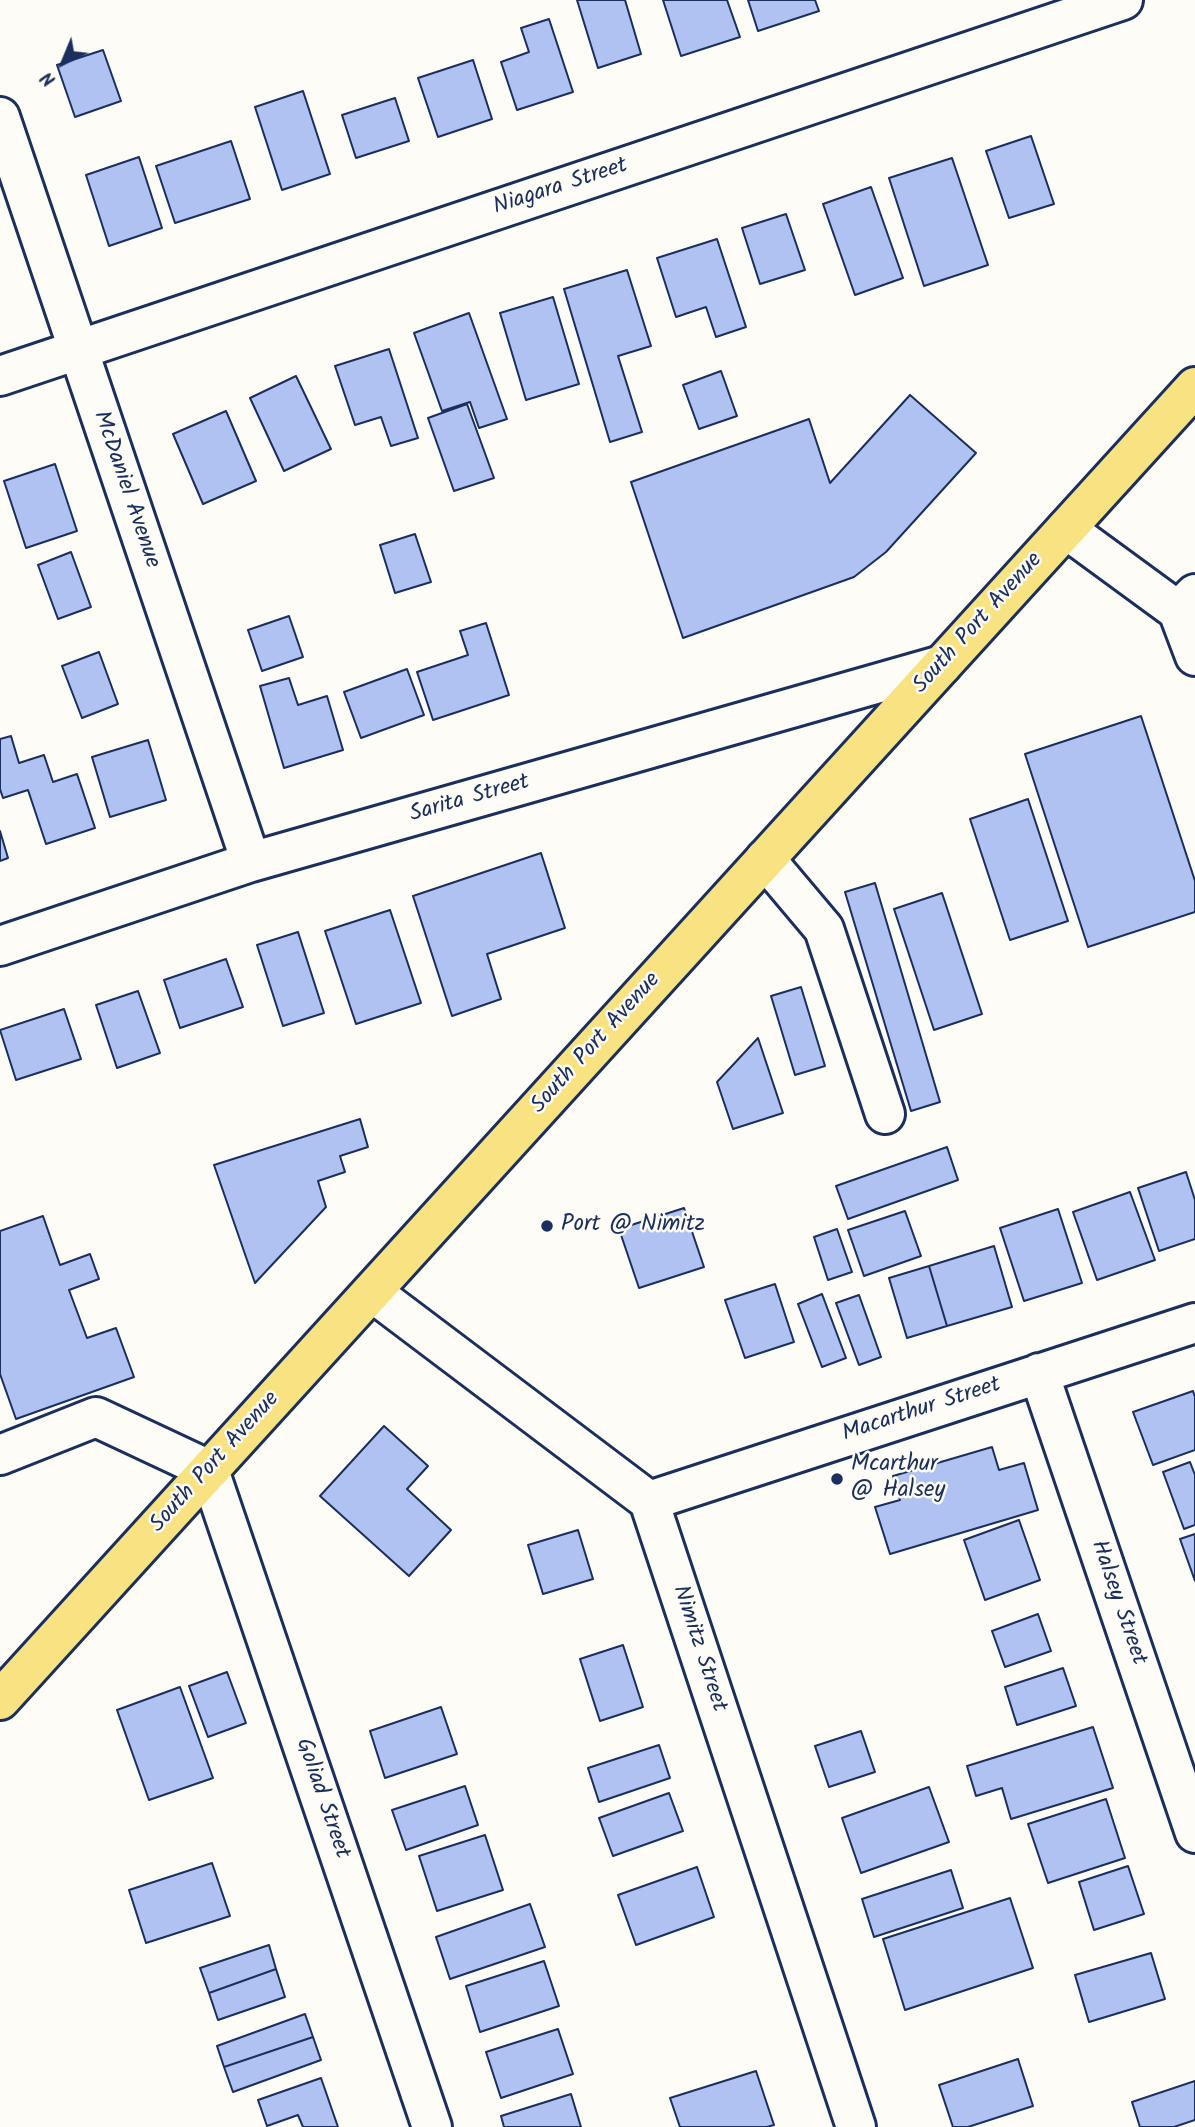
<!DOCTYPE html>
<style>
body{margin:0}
#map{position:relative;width:1195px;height:2127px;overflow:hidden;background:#fdfcf7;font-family:Kalam,sans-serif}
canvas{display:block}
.north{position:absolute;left:28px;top:28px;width:70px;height:70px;-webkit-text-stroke:5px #fdfcf7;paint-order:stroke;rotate:223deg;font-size:19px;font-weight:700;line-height:28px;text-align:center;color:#1b2f5e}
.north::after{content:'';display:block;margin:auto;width:24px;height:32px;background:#1b2f5e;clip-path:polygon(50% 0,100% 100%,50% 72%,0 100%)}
</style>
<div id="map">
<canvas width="1195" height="2127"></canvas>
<div class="north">N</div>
</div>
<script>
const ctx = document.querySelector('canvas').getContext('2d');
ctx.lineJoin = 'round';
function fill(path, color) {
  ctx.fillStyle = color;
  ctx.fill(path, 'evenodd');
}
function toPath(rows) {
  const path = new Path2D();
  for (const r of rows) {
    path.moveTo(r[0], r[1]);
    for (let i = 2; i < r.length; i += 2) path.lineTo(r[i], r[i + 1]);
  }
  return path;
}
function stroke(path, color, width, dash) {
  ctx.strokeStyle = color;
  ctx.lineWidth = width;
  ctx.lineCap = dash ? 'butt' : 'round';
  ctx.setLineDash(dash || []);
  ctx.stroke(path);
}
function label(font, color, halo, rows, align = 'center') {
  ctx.font = font + ' Kalam,sans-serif';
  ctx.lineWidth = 5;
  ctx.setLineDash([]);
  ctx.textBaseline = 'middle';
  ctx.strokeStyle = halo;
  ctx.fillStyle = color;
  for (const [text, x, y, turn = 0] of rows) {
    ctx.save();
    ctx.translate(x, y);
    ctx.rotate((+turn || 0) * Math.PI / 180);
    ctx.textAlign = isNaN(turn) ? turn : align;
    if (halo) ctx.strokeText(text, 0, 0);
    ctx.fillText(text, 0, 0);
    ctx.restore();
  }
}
const building = toPath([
 [577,0,625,0,641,54,598,68,577,0],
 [663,0,727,0,740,37,681,56,663,0],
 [748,0,815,0,819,11,758,31,748,0],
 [549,19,573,92,517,110,501,62,529,52,521,28,549,19],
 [103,50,121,101,75,117,57,65,103,50],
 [473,60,492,119,438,137,418,78,473,60],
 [303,91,330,174,282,190,255,107,303,91],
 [395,98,409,141,356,158,342,115,395,98],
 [1031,136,1054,204,1009,218,986,151,1031,136],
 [231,141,250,199,175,223,156,166,231,141],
 [139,157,162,228,109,246,86,175,139,157],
 [952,158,988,265,924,286,889,178,952,158],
 [871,187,903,278,855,295,823,204,871,187],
 [786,214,805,270,760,284,742,228,786,214],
 [717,239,746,327,716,337,706,307,676,317,657,258,717,239],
 [627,270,651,346,618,356,642,432,610,442,564,289,627,270],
 [553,297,579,384,526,400,500,313,553,297],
 [469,313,507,419,479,428,470,402,442,411,414,333,469,313],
 [389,349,418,438,391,446,381,417,355,425,335,366,389,349],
 [721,371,737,416,699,429,683,385,721,371],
 [296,376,331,449,284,471,250,398,296,376],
 [910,395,976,453,886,552,854,577,683,638,631,482,809,419,830,483,910,395],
 [467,404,494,478,454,491,428,418,467,404],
 [226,411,256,481,203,504,173,434,226,411],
 [55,464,77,531,26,548,4,481,55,464],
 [415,534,431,582,395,593,380,545,415,534],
 [71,552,91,607,58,619,38,565,71,552],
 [289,616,303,657,262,671,248,630,289,616],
 [486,623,509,695,433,720,417,672,468,655,460,631,486,623],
 [99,652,118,704,82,718,62,666,99,652],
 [407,669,424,715,361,738,344,692,407,669],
 [289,678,298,705,327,696,343,750,284,768,260,686,289,678],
 [1141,716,1195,881,1195,912,1088,947,1025,754,1141,716],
 [11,736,19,763,44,755,53,782,77,774,95,828,46,844,28,790,3,798,0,789,0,739,11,736],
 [148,740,166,800,110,817,92,757,148,740],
 [1028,799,1068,921,1010,940,970,819,1028,799],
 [0,831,8,858,0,861,0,831],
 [541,853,565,928,487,954,501,999,452,1016,413,896,541,853],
 [875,883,940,1102,911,1111,845,892,875,883],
 [942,893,982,1014,934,1030,894,909,942,893],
 [390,910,421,1003,356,1024,325,931,390,910],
 [298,932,324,1013,283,1026,257,945,298,932],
 [226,959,243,1007,180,1028,164,980,226,959],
 [801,987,825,1066,795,1075,771,996,801,987],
 [138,991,160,1053,117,1068,96,1005,138,991],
 [64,1009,81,1059,16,1080,0,1030,64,1009],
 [758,1038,783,1113,733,1129,717,1082,758,1038],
 [360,1119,368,1147,340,1156,345,1172,318,1181,326,1207,255,1283,214,1165,360,1119],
 [947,1147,958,1180,848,1219,836,1186,947,1147],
 [1186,1172,1195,1200,1195,1239,1159,1251,1138,1188,1186,1172],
 [1130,1192,1155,1260,1097,1280,1073,1212,1130,1192],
 [684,1208,704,1267,639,1288,619,1229,684,1208],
 [1058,1209,1082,1283,1024,1301,1000,1228,1058,1209],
 [905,1211,921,1256,864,1276,848,1230,905,1211],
 [43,1216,60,1265,90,1254,99,1279,69,1290,87,1338,116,1328,134,1377,16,1419,0,1374,0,1231,43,1216],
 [837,1229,852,1272,828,1280,814,1237,837,1229],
 [994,1246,1012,1307,947,1326,929,1266,994,1246],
 [929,1266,947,1326,907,1338,889,1278,929,1266],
 [775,1284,794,1342,745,1358,725,1300,775,1284],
 [822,1294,846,1358,822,1367,798,1304,822,1294],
 [859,1295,881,1357,859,1365,836,1303,859,1295],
 [1193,1391,1195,1397,1195,1450,1153,1465,1133,1412,1193,1391],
 [384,1426,428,1466,407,1489,451,1530,409,1576,320,1496,384,1426],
 [992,1447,999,1470,1024,1463,1038,1510,890,1554,875,1507,900,1500,893,1476,992,1447],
 [1190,1462,1195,1475,1195,1525,1184,1529,1163,1472,1190,1462],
 [1019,1520,1040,1580,985,1600,964,1540,1019,1520],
 [578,1530,593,1579,543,1594,528,1545,578,1530],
 [1195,1534,1195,1581,1180,1539,1195,1534],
 [1038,1614,1051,1651,1005,1667,992,1631,1038,1614],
 [623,1645,643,1707,600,1721,580,1659,623,1645],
 [1063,1668,1076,1706,1017,1725,1005,1687,1063,1668],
 [227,1672,246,1723,208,1737,189,1686,227,1672],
 [180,1687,213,1778,149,1800,117,1710,180,1687],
 [441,1707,457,1754,385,1778,370,1731,441,1707],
 [1093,1727,1113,1788,1011,1819,1002,1788,976,1796,967,1766,1093,1727],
 [861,1731,875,1772,829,1787,815,1746,861,1731],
 [659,1745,670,1778,599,1802,588,1768,659,1745],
 [465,1786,478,1825,406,1850,392,1810,465,1786],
 [929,1787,949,1842,861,1873,842,1818,929,1787],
 [669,1793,683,1831,613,1856,599,1818,669,1793],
 [1106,1799,1125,1858,1048,1883,1028,1824,1106,1799],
 [485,1835,503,1890,437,1911,419,1856,485,1835],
 [212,1863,230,1916,146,1943,129,1890,212,1863],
 [1128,1866,1144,1914,1094,1930,1079,1882,1128,1866],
 [697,1867,714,1917,636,1945,618,1895,697,1867],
 [951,1870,963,1908,874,1937,862,1899,951,1870],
 [1010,1898,1033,1968,905,2010,883,1939,1010,1898],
 [530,1904,545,1947,450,1979,436,1937,530,1904],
 [269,1945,276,1969,209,1993,200,1968,269,1945],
 [1151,1953,1165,1999,1089,2022,1075,1975,1151,1953],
 [544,1961,559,2006,480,2032,466,1986,544,1961],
 [276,1969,285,1997,218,2020,209,1993,276,1969],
 [305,2014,313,2037,224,2067,217,2046,305,2014],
 [558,2029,573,2074,501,2098,486,2052,558,2029],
 [313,2037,321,2060,233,2092,224,2067,313,2037],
 [1018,2059,1033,2106,968,2127,953,2127,939,2085,1018,2059],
 [756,2071,774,2125,767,2127,680,2127,670,2098,756,2071],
 [321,2078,338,2127,303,2127,298,2115,267,2126,258,2100,321,2078],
 [1195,2081,1195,2120,1174,2127,1140,2127,1132,2102,1195,2081],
 [571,2094,581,2127,504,2127,501,2116,571,2094]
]);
const minor = toPath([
 [0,117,251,862],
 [0,376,1123,0],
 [1066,529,1178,611],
 [1195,594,1178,611,1195,656],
 [765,859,824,929,885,1114],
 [0,946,251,862,942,665],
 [372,1292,649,1501,856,2127],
 [1039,1373,1195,1833],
 [0,1455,96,1417,209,1470,432,2127],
 [649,1501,1195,1323]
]);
const major = toPath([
 [0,1700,1195,387]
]);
const markers = [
 [547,1226,7,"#1b2f5e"],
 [837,1479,7,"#1b2f5e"]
];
const streetNames = [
 ["Niagara Street",561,188,-18],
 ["McDaniel Avenue",125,490,71],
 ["South Port Avenue",979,624,-48],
 ["Sarita Street",470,800,-16],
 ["South Port Avenue",597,1044,-48],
 ["Macarthur Street",922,1411,-18],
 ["South Port Avenue",216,1463,-48],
 ["Halsey Street",1117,1603,71],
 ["Nimitz Street",698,1649,72],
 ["Goliad Street",321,1799,71]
];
const poiNames = [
 ["Port @ Nimitz",561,1226],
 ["Mcarthur",851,1466],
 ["@ Halsey",851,1492]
];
fill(building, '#b0c2f2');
stroke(building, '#1b2f5e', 2);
stroke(minor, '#1b2f5e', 44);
stroke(major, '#1b2f5e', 44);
stroke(minor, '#fdfcf7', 38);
stroke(major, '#f8e281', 38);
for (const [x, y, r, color] of markers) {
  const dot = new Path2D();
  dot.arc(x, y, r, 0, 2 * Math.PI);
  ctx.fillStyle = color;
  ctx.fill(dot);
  stroke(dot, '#fdfcf7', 2.5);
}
label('23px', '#1b2f5e', '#fdfcf7', streetNames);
label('23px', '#1b2f5e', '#fdfcf7', poiNames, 'left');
</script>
